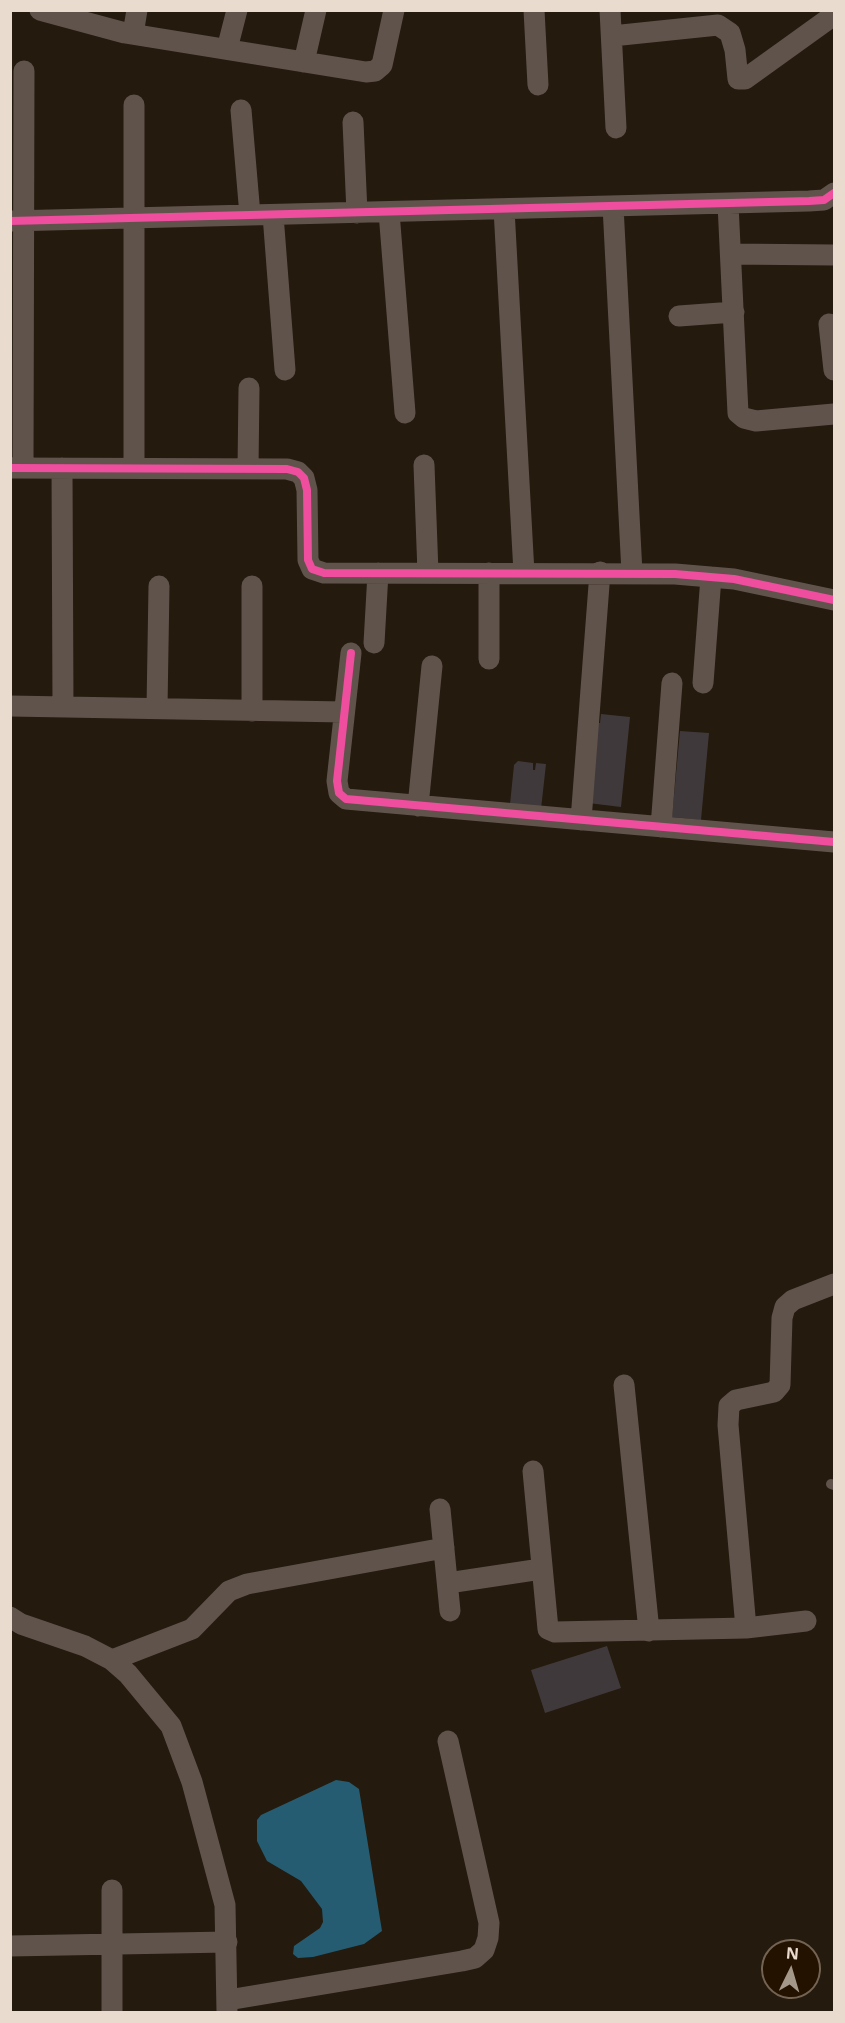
<!DOCTYPE html>
<style>
body{margin:0}
#map{position:relative;width:845px;height:2023px;overflow:hidden;background:#241a0d;font-family:"Noto Sans",sans-serif}
canvas{display:block}
.frame{position:absolute;inset:0;border:12px solid #e9dcce;pointer-events:none}
.north{position:absolute;left:761px;top:1939px;width:60px;height:60px;box-sizing:border-box;background:#241200;border:2px solid #736352;border-radius:50%;rotate:5deg;font-size:16px;font-weight:700;line-height:24px;text-align:center;color:#e9dcce}
.north::after{content:'';display:block;margin:auto;width:21px;height:27px;background:#a4988a;clip-path:polygon(50% 0,100% 100%,50% 72%,0 100%)}
</style>
<div id="map">
<canvas width="845" height="2023"></canvas>
<div class="frame"></div>
<div class="north">N</div>
</div>
<script>
const ctx = document.querySelector('canvas').getContext('2d');
ctx.lineJoin = 'round';
function fill(path, color) {
  ctx.fillStyle = color;
  ctx.fill(path, 'evenodd');
}
function toPath(rows) {
  const path = new Path2D();
  for (const r of rows) {
    path.moveTo(r[0], r[1]);
    for (let i = 2; i < r.length; i += 2) path.lineTo(r[i], r[i + 1]);
  }
  return path;
}
function stroke(path, color, width, dash) {
  ctx.strokeStyle = color;
  ctx.lineWidth = width;
  ctx.lineCap = dash ? 'butt' : 'round';
  ctx.setLineDash(dash || []);
  ctx.stroke(path);
}
const water = toPath([
 [336,1780,349,1782,359,1789,382,1931,364,1944,313,1957,298,1958,293,1954,294,1946,320,1928,323,1922,322,1909,301,1881,267,1861,257,1841,257,1820,261,1815]
]);
const building = toPath([
 [601,714,630,717,621,807,588,803,596,723,600,723],
 [680,731,709,733,701,820,672,817],
 [518,761,533,763,533,770,535,770,536,763,546,764,541,809,510,804,514,765],
 [607,1646,621,1688,545,1713,531,1670]
]);
const service = toPath([
 [831,1484,834,1485]
]);
const minor = toPath([
 [40,10,125,33,366,72,375,71,382,65,394,10],
 [534,10,538,85],
 [610,10,616,128],
 [133,34,137,10],
 [612,36,718,25,730,33,735,50,738,79,745,79,834,15],
 [227,49,237,10],
 [304,62,316,10],
 [241,110,250,215],
 [353,122,357,213],
 [728,204,738,413,744,418,756,421,834,414],
 [613,206,632,573],
 [504,209,524,573],
 [389,212,405,413],
 [273,215,285,370],
 [10,221,809,201,824,200,834,193],
 [731,254,834,255],
 [679,316,734,312],
 [829,324,834,370],
 [424,465,428,573],
 [10,468,287,469,298,472,304,478,307,490,308,560,312,569,324,573,675,574,734,579,834,600],
 [23,468,24,71],
 [62,468,63,707],
 [134,468,134,105],
 [248,469,249,388],
 [252,586,252,711],
 [374,643,378,573],
 [351,653,337,781,339,793,346,799,834,842],
 [489,659,489,573],
 [703,683,711,577],
 [10,706,344,712],
 [157,708,159,586],
 [418,806,432,666],
 [581,820,600,572],
 [661,827,672,683],
 [624,1385,649,1631],
 [533,1471,548,1629,555,1632,746,1628,806,1621],
 [440,1509,450,1611],
 [448,1583,541,1569],
 [10,1617,21,1624,85,1646,112,1660,128,1674,171,1726,192,1782,225,1905,227,2012],
 [746,1628,728,1425,729,1406,736,1400,774,1392,780,1385,782,1318,785,1307,793,1300,834,1284],
 [112,1660,192,1629,229,1591,247,1584,444,1548],
 [112,1890,112,2012],
 [10,1946,227,1942],
 [228,2000,462,1961,475,1958,484,1950,488,1938,489,1923,448,1741]
]);
const cycleway = toPath([
 [10,221,809,201,824,200,834,193],
 [10,468,287,469,298,472,304,478,307,490,308,560,312,569,324,573,675,574,734,579,834,600],
 [351,653,337,781,339,793,346,799,834,842]
]);
fill(water, '#265c71');
fill(building, '#3f393b');
stroke(service, '#60534c', 10);
stroke(minor, '#60534c', 21);
stroke(cycleway, '#ef4d9e', 8);
</script>
